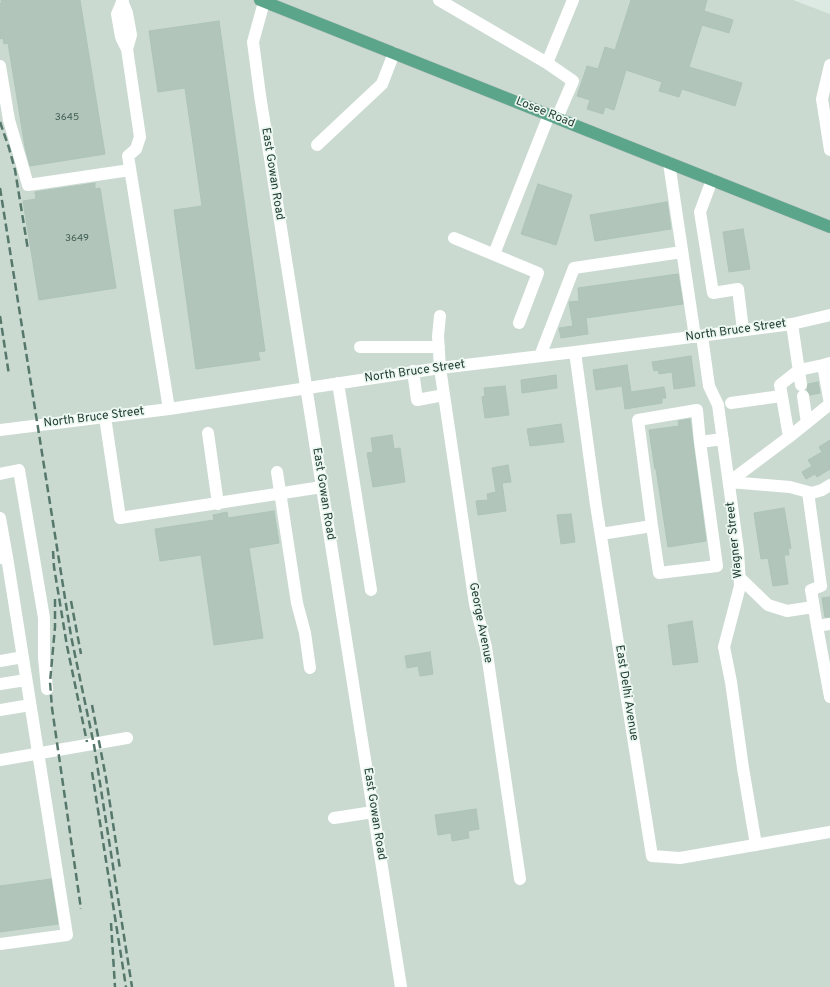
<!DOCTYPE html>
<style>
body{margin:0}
canvas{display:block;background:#dceae3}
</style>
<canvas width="830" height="987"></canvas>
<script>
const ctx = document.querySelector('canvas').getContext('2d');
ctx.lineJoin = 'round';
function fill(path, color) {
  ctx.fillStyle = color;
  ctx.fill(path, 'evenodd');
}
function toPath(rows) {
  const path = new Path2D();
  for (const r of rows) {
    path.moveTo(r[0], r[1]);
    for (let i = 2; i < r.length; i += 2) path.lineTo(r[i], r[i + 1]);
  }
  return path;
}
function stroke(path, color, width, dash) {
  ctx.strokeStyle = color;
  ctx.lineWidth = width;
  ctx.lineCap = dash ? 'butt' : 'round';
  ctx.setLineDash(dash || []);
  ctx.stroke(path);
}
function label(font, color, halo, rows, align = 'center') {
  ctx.font = font + ' Overpass,sans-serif';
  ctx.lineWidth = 3.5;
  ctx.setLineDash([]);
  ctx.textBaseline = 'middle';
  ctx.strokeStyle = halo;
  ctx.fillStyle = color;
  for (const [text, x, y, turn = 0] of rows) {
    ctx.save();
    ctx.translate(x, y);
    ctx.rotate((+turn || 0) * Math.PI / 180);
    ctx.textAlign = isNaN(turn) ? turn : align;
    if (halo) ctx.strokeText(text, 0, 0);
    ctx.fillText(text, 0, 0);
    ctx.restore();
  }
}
const built = toPath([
 [0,0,793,0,830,14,830,987,0,987]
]);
const building = toPath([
 [1,0,80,0,105,154,30,166,25,147,8,43,4,44,3,38,0,39,0,3,2,3,1,0],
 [631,0,707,0,704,11,733,20,729,33,702,25,689,67,742,83,735,106,682,89,679,97,659,91,662,82,626,70,614,110,605,107,603,114,587,109,590,100,577,96,587,66,598,69,605,47,615,50,631,0],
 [219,21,265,351,258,352,260,360,196,369,174,210,202,206,185,88,158,92,149,31,219,21],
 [95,183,95,189,100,188,116,288,39,300,23,201,36,199,35,192,95,183],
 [538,184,572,195,556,245,521,234,538,184],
 [667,202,671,229,595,241,590,215,667,202],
 [743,229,750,269,729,272,723,232,743,229],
 [678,274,683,304,586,318,588,334,561,338,559,328,573,326,569,302,579,301,578,288,678,274],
 [691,356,695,386,674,389,672,372,659,374,658,370,654,371,652,362,691,356],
 [627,365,631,392,664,387,666,398,662,398,662,403,625,409,622,386,596,390,593,370,627,365],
 [556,375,557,388,522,393,521,380,556,375],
 [818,382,820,393,810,395,807,390,808,384,818,382],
 [505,386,509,415,485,418,482,397,485,396,484,388,505,386],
 [690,419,706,541,668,547,656,469,655,469,649,430,679,426,678,421,690,419],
 [561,424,564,442,530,446,527,429,561,424],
 [392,435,394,449,400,448,405,482,373,487,367,453,373,452,371,438,392,435],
 [830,440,830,469,817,477,815,474,806,479,802,472,812,466,808,460,822,452,819,447,830,440],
 [508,465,511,482,502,483,506,511,478,515,476,501,488,500,487,494,496,492,492,468,508,465],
 [784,508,791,548,788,549,789,555,784,555,788,584,773,586,768,558,761,559,754,513,784,508],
 [274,511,279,543,249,548,263,638,214,645,201,555,160,561,155,529,214,520,213,515,227,512,228,518,274,511],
 [571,514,575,542,561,544,557,515,571,514],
 [830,597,830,617,825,617,822,598,830,597],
 [692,621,698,662,673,665,668,625,692,621],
 [430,652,433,674,420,676,418,666,407,668,405,656,430,652],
 [476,809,479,829,468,831,469,838,452,841,451,833,438,835,435,815,476,809],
 [51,879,58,924,0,932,0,886,51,879]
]);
const minor = toPath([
 [123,0,117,14,121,37,127,49,140,137,136,149,128,156,169,409],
 [439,0,547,63,573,81,557,118],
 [122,1,127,13,131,35,127,49],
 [264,2,253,42,260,95,401,987],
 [547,63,573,0],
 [830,65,822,99,830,150],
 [0,66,9,120,28,185,130,170],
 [317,145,382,84,394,53],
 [669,163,695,337],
 [712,180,700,212,713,293,738,289,743,330],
 [454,238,538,273,519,323],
 [494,254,549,115],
 [440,316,438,336,440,368,475,604,486,647,520,879],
 [792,324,801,385],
 [702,336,709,386,718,405,738,550,740,586,724,647,731,682,743,768,756,845],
 [360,347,439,347],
 [575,352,596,505,652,856,680,858,830,832],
 [540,356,574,268,682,252],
 [413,371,417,400,444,395],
 [338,383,371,590],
 [803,396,807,423],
 [731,403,781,396],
 [830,404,823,365,830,363],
 [105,417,120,518,322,487],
 [0,430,169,409,440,368,575,352,792,324,830,315],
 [208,433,218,504],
 [789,437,780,385,799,370,823,365],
 [277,472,297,603,305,633,310,668],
 [0,474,19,470,44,618,44,658,47,689],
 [729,482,789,437,830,404],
 [729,482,790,487,812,493,822,490,830,485],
 [808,492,821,586,811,590,817,626],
 [0,518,7,557],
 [652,526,638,420,697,410,700,442],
 [601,534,652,526,659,573,717,566,700,442,723,439],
 [0,558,7,557,67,935,0,944],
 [739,577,768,605,787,611,813,607],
 [830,624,817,626,830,697],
 [0,661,23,657],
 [0,684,26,680],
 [0,710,30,705],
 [0,760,127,738],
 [334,818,373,812]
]);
const major = toPath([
 [260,0,830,227]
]);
const rail = toPath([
 [0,122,9,148,15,170,28,250],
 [0,188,71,636,94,745,132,987],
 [0,316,9,375],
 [53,551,54,567,67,646,87,742],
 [55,599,55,627,50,682,52,708,81,909],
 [71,601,81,654],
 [92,705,106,778,120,869],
 [92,772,126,987],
 [111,923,115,987]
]);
const numberNames = [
 ["3645",67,118],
 ["3649",77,239]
];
const streetNames = [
 ["Losee Road",545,113,22],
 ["East Gowan Road",272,174,81],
 ["North Bruce Street",736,331,-8],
 ["North Bruce Street",415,372,-8],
 ["North Bruce Street",94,418,-7],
 ["East Gowan Road",323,494,81],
 ["Wagner Street",735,540,-96],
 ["George Avenue",480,623,79],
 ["East Delhi Avenue",626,693,81],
 ["East Gowan Road",374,814,81]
];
fill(built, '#cadad1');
fill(building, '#b1c5bb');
stroke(building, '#aec4b9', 1);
stroke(major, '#bbc4c1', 13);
stroke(minor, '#fff', 12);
stroke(major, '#5ba58b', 12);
stroke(rail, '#56776b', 2.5, [8, 4]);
label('10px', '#425e53', null, numberNames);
label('12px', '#1d3b30', '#ecf7f1', streetNames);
</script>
